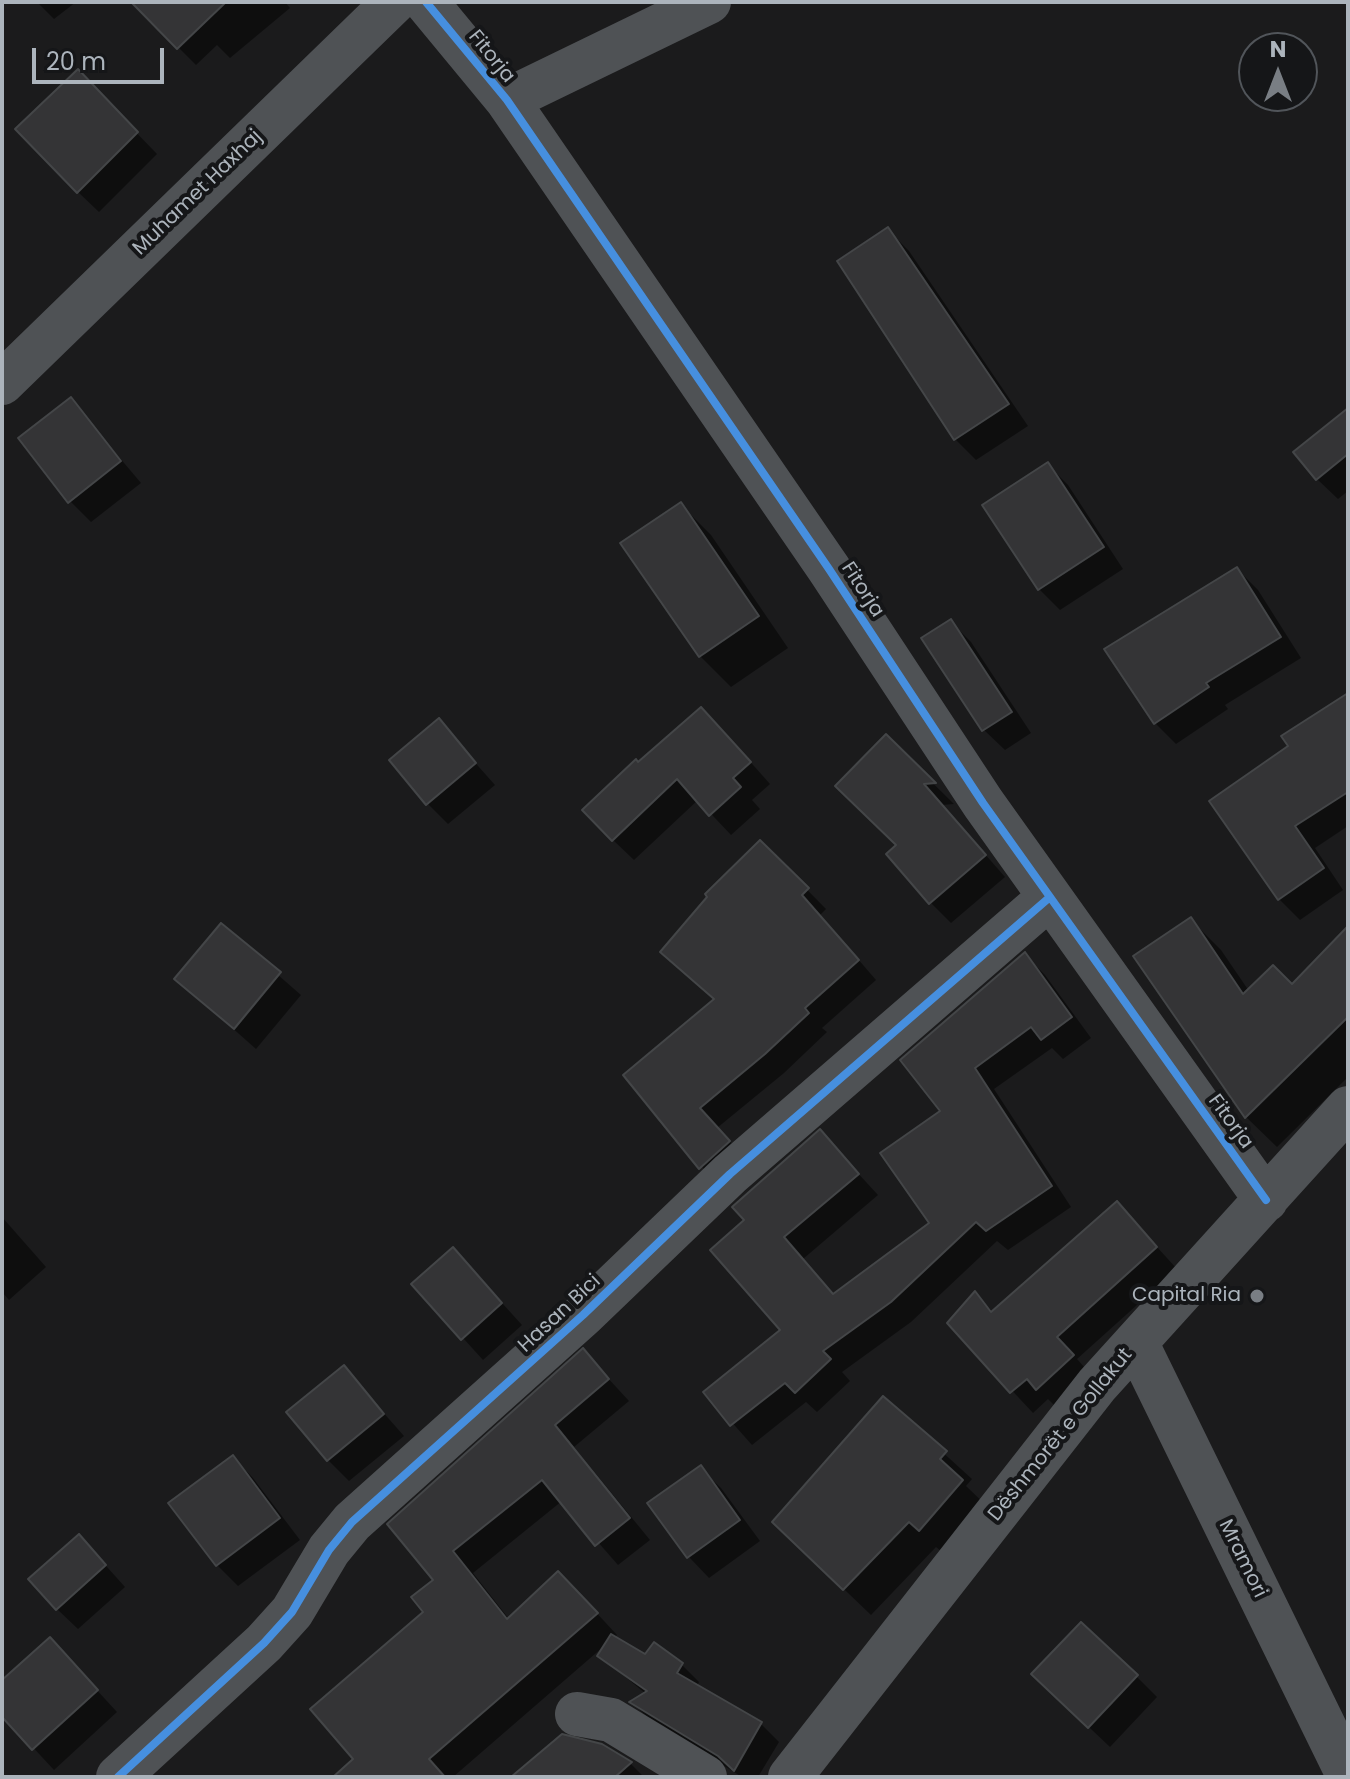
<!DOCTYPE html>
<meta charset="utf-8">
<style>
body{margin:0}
#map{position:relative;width:1350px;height:1779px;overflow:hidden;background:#1b1b1c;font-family:Poppins,sans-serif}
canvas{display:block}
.frame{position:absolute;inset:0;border:4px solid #acb4bc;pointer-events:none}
.north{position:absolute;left:1238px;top:32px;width:80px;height:80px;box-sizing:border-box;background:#151618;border:2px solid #51555a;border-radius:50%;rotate:0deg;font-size:22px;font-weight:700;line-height:32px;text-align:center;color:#acb4bc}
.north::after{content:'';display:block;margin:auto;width:28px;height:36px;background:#797e84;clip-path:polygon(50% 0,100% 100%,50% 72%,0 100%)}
.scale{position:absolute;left:32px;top:48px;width:132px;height:36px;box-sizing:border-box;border:4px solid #acb4bc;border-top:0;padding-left:10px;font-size:24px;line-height:28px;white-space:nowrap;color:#acb4bc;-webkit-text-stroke:6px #151618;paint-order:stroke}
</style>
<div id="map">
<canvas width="1350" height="1779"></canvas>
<div class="frame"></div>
<div class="north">N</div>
<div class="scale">20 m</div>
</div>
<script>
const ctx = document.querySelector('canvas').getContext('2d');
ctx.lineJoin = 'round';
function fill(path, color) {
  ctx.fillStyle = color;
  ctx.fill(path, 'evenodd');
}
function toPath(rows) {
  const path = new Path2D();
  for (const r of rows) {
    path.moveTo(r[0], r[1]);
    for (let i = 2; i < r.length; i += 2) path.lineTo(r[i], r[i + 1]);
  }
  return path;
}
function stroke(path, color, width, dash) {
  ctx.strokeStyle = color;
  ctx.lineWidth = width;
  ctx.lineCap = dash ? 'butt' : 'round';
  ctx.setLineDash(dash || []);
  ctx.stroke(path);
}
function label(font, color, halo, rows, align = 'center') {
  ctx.font = font + ' Poppins,sans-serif';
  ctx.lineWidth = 8;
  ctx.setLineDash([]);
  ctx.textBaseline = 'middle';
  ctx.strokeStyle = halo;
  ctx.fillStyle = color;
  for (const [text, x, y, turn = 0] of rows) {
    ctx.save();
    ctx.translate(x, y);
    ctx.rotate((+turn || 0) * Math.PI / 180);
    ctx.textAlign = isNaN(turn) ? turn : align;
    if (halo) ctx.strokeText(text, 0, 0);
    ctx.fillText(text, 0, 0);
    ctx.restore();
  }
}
const shadow = toPath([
 [37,2,76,2,54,19],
 [144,2,285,2,290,8,230,58,217,45,196,65,148,17],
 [98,93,157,154,99,212,78,192],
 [888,230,909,251,1028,426,976,460,955,439,906,365],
 [70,399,141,483,91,522,70,501],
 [1348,411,1348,491,1338,499,1317,479],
 [1047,464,1068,485,1123,569,1060,610,1039,589],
 [680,504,711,535,788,648,731,687,700,656],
 [1237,569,1258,590,1301,658,1225,705,1228,709,1176,744,1155,723,1106,650],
 [950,621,971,642,1031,733,1005,750,984,730],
 [1348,703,1348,826,1315,848,1343,890,1300,920,1279,899,1211,801],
 [438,721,495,785,448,824,427,803],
 [722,730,770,784,752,800,760,809,731,835,698,800,634,860,613,840,638,765],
 [886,737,954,804,942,805,1005,877,951,923,930,902,899,846],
 [760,842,826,909,820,915,876,980,822,1028,827,1032,784,1073,717,1128,748,1161,719,1187,626,1076,716,1000,662,952],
 [1191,920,1221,950,1249,991,1292,987,1348,929,1348,1077,1277,1147,1246,1117,1136,957],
 [222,926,301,995,256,1049,177,979],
 [1025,955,1045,975,1091,1038,1063,1059,1052,1048,994,1089,1071,1207,1008,1250,997,1241,911,1322,842,1372,850,1381,817,1412,806,1402,752,1445,705,1392,783,1330,747,1221,820,1132,878,1195,803,1259,834,1295,932,1223,943,1111],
 [2,1217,46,1267,9,1300,2,1292],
 [1137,1225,1177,1269,1077,1359,1093,1377,1058,1409,1048,1399,1033,1413,949,1323,975,1294,994,1313],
 [473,1271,522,1325,483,1360,414,1284],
 [583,1351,629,1401,574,1447,650,1540,618,1565,562,1501,473,1573,509,1619,579,1594,617,1635,614,1638,646,1657,654,1645,682,1665,699,1682,697,1686,761,1724,779,1742,758,1777,742,1777,649,1719,632,1702,646,1694,599,1655,603,1647,453,1777,349,1777,425,1612,435,1580,390,1525],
 [344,1368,404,1436,349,1481,328,1460],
 [883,1398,972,1479,966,1486,989,1508,947,1556,936,1547,871,1615,801,1548],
 [233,1457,253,1478,300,1540,238,1586,217,1565],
 [700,1468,721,1488,760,1541,709,1578,689,1557,650,1503],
 [99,1558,125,1587,78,1629,57,1609],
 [70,1661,117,1712,54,1770,2,1714,2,1682],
 [1136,1676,1157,1697,1110,1747,1055,1695],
 [630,1763,644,1777,514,1777]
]);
const building = toPath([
 [131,2,226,2,177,49,131,2],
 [78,69,138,132,77,193,15,129,78,69],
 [888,227,1009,404,954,440,837,261,888,227],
 [71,397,121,461,68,503,18,438,71,397],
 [1348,408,1348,454,1316,480,1293,452,1348,408],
 [1048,462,1104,547,1038,590,982,505,1048,462],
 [681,502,759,616,699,657,620,543,681,502],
 [1237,567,1281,637,1206,683,1209,687,1154,724,1104,649,1237,567],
 [951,619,1012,712,982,731,921,638,951,619],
 [1348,693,1348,792,1295,826,1324,868,1278,900,1209,801,1288,746,1281,736,1348,693],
 [701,707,751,762,733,778,741,787,709,816,677,779,612,841,582,810,636,759,638,762,701,707],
 [439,718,476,763,426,805,389,760,439,718],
 [886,734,936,783,924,784,986,855,929,904,886,854,896,845,835,786,886,734],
 [760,840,809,888,802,895,859,960,805,1008,809,1013,765,1054,700,1108,730,1141,699,1169,623,1075,714,999,660,952,707,897,705,894,760,840],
 [1191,917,1243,994,1273,965,1292,984,1348,926,1348,1017,1245,1118,1133,956,1191,917],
 [221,923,281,972,234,1029,174,979,221,923],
 [1025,952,1072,1017,1041,1040,1031,1027,975,1068,1052,1186,986,1231,976,1222,891,1302,823,1351,831,1359,795,1393,785,1383,730,1426,703,1392,780,1330,710,1250,744,1220,732,1207,820,1129,859,1174,784,1237,833,1294,929,1223,880,1153,940,1111,900,1060,1025,952],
 [1117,1201,1157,1247,1057,1337,1074,1355,1036,1390,1027,1379,1010,1393,947,1323,975,1291,991,1312,1117,1201],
 [453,1247,502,1303,461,1340,411,1284,453,1247],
 [583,1348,609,1379,555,1425,630,1518,595,1546,542,1480,453,1551,507,1619,558,1571,598,1613,429,1759,445,1777,333,1777,353,1759,310,1709,423,1612,411,1597,433,1580,387,1524,583,1348],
 [344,1365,384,1414,327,1461,286,1412,344,1365],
 [883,1396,947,1451,940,1459,963,1480,919,1531,909,1522,843,1590,772,1522,883,1396],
 [233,1455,280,1518,216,1566,168,1503,233,1455],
 [701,1465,740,1520,687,1558,647,1503,701,1465],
 [79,1534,106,1565,56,1610,28,1579,79,1534],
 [1081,1622,1138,1675,1088,1728,1031,1674,1081,1622],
 [611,1634,645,1654,654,1642,683,1663,677,1673,762,1722,734,1771,718,1756,629,1702,647,1691,597,1656,611,1634],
 [50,1637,98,1690,32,1750,2,1717,2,1680,50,1637],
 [562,1734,602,1744,632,1762,615,1777,511,1777,562,1734]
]);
const minor = toPath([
 [426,2,507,100,829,569,983,803,1266,1200],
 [507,100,709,2],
 [2,383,394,2],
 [1136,1342,1348,1775],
 [577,1714,611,1720,705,1777],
 [118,1777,264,1643,292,1612,329,1550,352,1522,583,1315,730,1174,1050,897],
 [790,1777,1097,1385,1348,1108]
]);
const cycleway = toPath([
 [426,2,507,100,829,569,983,803,1266,1200],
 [118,1777,264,1643,292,1612,329,1550,352,1522,583,1315,730,1174,1050,897]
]);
const markers = [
 [1257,1296,8,"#797e84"]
];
const streetNames = [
 ["Fitorja",491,57,51],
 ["Muhamet Haxhaj",198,193,-44],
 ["Fitorja",862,590,57],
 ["Fitorja",1230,1122,54],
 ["Hasan Bici",560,1314,-43],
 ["Dëshmorët e Gollakut",1061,1435,-51],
 ["Mramori",1242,1559,64]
];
const poiNames = [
 ["Capital Ria",1241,1296]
];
fill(shadow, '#0007');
fill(building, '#343436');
stroke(building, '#444648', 2);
stroke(minor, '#4f5255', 44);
stroke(cycleway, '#468fdf', 8);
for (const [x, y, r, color] of markers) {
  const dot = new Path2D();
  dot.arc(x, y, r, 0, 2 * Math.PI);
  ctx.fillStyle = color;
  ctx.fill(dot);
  stroke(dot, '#151618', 3);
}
label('20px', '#acb4bc', '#151618', streetNames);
label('20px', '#acb4bc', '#151618', poiNames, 'right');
</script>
